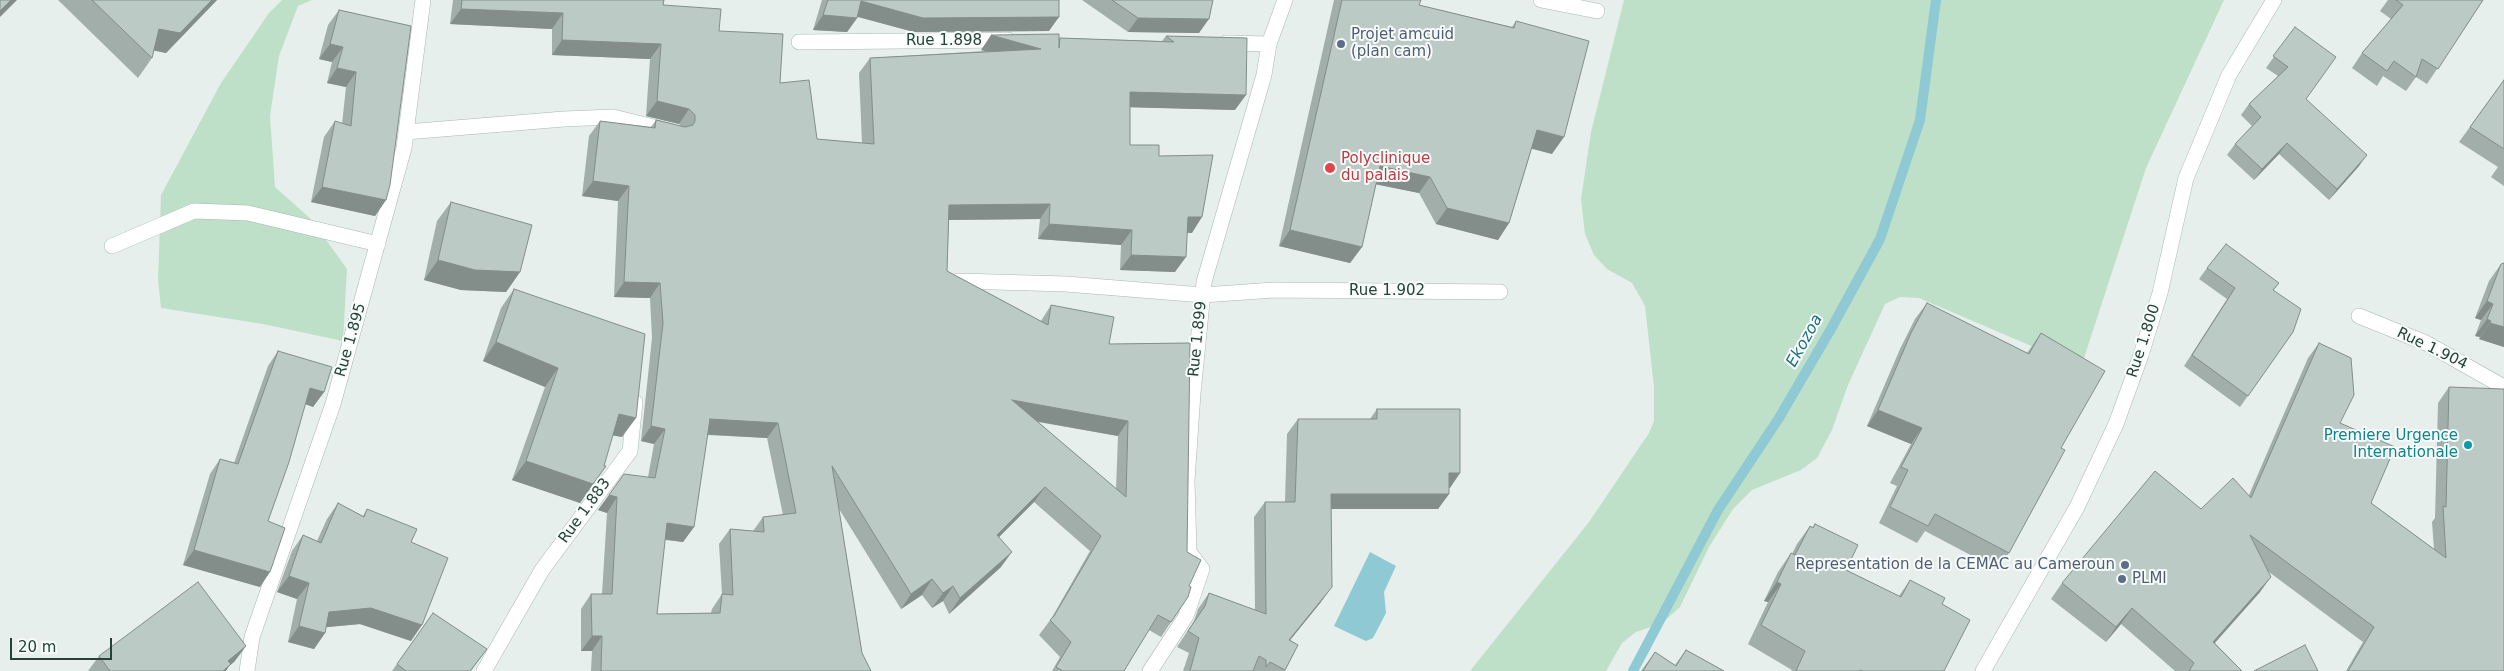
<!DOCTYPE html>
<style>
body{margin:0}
#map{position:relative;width:2504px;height:671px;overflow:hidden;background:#e6efeb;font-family:"DejaVu Sans",sans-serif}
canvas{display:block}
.scale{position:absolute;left:10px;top:638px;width:102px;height:22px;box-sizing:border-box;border:2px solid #24423a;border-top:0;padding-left:6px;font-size:15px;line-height:18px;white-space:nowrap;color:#24423a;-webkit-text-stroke:4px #f7fbf9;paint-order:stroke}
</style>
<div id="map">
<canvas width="2504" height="671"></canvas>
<div class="scale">20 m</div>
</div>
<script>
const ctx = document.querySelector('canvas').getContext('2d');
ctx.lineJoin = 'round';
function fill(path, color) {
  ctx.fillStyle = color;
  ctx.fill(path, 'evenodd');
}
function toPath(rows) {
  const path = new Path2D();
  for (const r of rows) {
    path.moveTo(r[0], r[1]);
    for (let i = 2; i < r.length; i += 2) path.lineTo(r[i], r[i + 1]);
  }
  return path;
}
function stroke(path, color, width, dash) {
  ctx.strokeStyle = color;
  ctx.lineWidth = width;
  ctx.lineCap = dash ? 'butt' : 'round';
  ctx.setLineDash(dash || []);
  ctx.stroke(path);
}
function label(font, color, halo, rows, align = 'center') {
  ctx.font = font + ' "DejaVu Sans",sans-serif';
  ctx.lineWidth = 4;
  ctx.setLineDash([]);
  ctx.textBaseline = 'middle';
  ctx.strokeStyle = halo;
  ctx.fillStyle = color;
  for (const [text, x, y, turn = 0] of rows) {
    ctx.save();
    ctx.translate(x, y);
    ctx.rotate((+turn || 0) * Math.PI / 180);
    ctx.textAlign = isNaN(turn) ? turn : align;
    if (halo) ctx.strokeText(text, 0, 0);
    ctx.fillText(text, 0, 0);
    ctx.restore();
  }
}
const green = toPath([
 [282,0,312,0,298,6,279,56,270,116,275,187,311,219,347,269,343,341,263,324,161,308,158,280,161,195,221,83,269,13],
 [1624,0,2224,0,2146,168,2084,358,2050,354,1919,298,1900,297,1885,304,1848,385,1832,430,1817,458,1801,470,1752,490,1733,509,1709,547,1680,607,1662,623,1636,632,1622,643,1606,671,1470,671,1589,522,1649,433,1654,421,1654,387,1645,306,1632,283,1607,269,1594,255,1585,234,1581,199,1591,132]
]);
const water = toPath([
 [1370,552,1396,566,1384,592,1386,613,1373,638,1366,641,1334,626]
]);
const stream = toPath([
 [1633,671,1718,510,1779,418,1831,329,1880,239,1920,120,1936,0]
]);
const street = toPath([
 [1541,0,1597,11],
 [799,42,1008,40],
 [1226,43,1269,44],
 [406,132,564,119,613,117,670,131],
 [112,246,194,211,248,213,378,244],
 [958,281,1066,284,1203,295,1274,290,1500,292],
 [2359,316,2426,343,2504,387],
 [247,671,252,637,333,404,404,148,423,0],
 [484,671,542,570,630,451,635,402],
 [1150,671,1186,616,1202,569,1189,552,1187,481,1193,393,1204,282,1264,75,1269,44,1285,0],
 [1983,671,2077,507,2116,424,2141,355,2160,293,2186,178,2229,75,2274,0]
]);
const wall = toPath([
 [58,0,217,0,166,53,154,50,152,58,138,78],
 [453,0,664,0,663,5,719,31,780,83,817,139,862,143,859,73,870,58,986,51,981,50,1059,39,1060,38,1162,41,1166,36,1247,38,1235,110,1130,107,1130,145,1159,156,1192,233,1187,233,1175,272,1120,270,1121,245,1038,239,1040,219,949,220,947,271,1041,321,1051,305,1109,344,1190,343,1171,622,1161,637,1149,630,1124,671,1052,671,1060,657,1039,635,1051,619,1090,551,1034,502,999,537,1001,567,949,614,943,601,932,608,922,595,901,609,839,509,862,653,871,671,591,671,592,651,581,651,581,609,591,594,602,594,607,513,598,510,609,495,648,477,654,444,641,441,652,338,650,298,614,297,618,201,582,196,589,136,600,121,651,127,656,120,681,126,679,124,646,116,650,59,552,55,552,29,450,24],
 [1038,422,1118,436,1116,489],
 [707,435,767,438,783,515,763,517,753,531,730,529,719,544,722,594,712,609,711,613,657,614,665,540,683,542,694,527],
 [822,0,1059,0,1049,31,914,32,858,17,847,32,813,30],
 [1082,0,1213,0,1199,33,1128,32],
 [1334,0,1421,0,1419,5,1512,27,1516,21,1552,154,1532,148,1509,223,1498,240,1436,224,1419,193,1376,184,1362,247,1350,263,1279,246],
 [2388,0,2483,0,2427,84,2416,77,2406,91,2383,76,2377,86,2352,68,2362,53,2391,19,2380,11],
 [339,10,411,26,386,200,375,216,311,202,324,137,335,121,342,124,346,87,327,83,332,62,319,59,328,25],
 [2295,27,2306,99,2359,166,2329,200,2279,154,2254,180,2227,155,2235,144,2252,126,2241,115,2249,104,2278,76,2266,68],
 [2504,80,2504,186,2491,177,2498,167,2459,142],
 [451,202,520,272,506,292,461,290,424,280,437,221],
 [2501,264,2504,347,2479,339,2480,337,2475,336,2481,320,2475,318,2489,281],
 [2207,268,2279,283,2273,291,2293,332,2240,407,2184,366,2227,299,2199,279],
 [514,289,622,437,612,435,604,466,606,466,580,503,512,480,545,387,483,361,501,308],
 [1927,303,2027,353,2041,333,2061,448,2009,553,1997,569,1925,531,1917,543,1879,523,1897,486,1890,483,1911,444,1867,426,1900,349,1915,319],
 [2319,343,2340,423,2371,503,2434,549,2432,522,2435,518,2438,403,2449,387,2504,671,2346,671,2363,642,2269,572,2260,592,2215,643,2242,671,2175,671,2121,624,2106,642,2051,599,2062,583,2201,509,2249,495,2308,358],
 [278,351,324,392,313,407,305,404,268,521,260,587,183,565,210,474,220,459,234,463,268,366],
 [1377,409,1460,473,1449,488,1449,494,1438,509,1331,509,1321,602,1290,640,1298,645,1285,671,1183,671,1189,653,1177,647,1194,621,1198,609,1209,593,1255,610,1254,517,1265,502,1285,502,1287,434,1298,419,1370,419],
 [338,503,363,516,367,509,411,542,411,641,360,624,326,627,325,633,314,649,288,642,297,599,277,592,292,551,303,535,317,541,327,519],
 [1815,524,1846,570,1899,596,1910,580,1942,604,1944,671,1791,671,1792,670,1748,644,1768,602,1764,601,1778,572,1791,553,1792,554,1797,544,1810,526,1813,527],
 [433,613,487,649,471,671,392,671],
 [246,646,234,662,229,666,226,671,88,671,99,656],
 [1686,650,1724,671,1641,671,1655,652,1675,665]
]);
const shadedWall = toPath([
 [11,0,17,0,0,17,0,11],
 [212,0,217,0,166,53,146,49,159,29],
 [861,1,1059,17,1049,31,914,32,851,15],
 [461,9,563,13,552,29,450,24],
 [823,15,857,18,847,32,813,30],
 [1138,18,1209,19,1199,33,1128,32],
 [991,35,1041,49,1031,64,981,50],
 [562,40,661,44,650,59,552,55],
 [330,44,343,47,332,62,319,59],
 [337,68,356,72,346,87,327,83],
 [1130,92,1246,95,1235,110,1119,107],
 [657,101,689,109,679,124,646,116],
 [1537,130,1564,137,1552,154,1525,147],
 [2287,143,2279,154,2254,180,2262,169],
 [2367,155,2359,166,2329,200,2337,189],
 [1380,166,1430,177,1419,193,1369,183],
 [593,181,629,186,618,201,582,196],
 [322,187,386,200,375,216,311,202],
 [1050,204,1040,219,939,220,949,205],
 [1447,208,1509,223,1498,240,1436,224],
 [1188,217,1202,217,1192,233,1177,232],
 [1049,224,1132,230,1121,245,1038,239],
 [1290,230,1362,247,1350,263,1279,246],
 [1131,255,1186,257,1175,272,1120,270],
 [438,260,520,272,506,292,461,290,424,280],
 [624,282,660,283,650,298,614,297],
 [2487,301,2493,304,2481,320,2475,318],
 [2487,319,2491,321,2480,337,2475,336],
 [2490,323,2504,327,2504,347,2479,339],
 [496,342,558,368,545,387,483,361],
 [310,388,324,392,313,407,300,402],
 [1012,400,1128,421,1118,436,1002,415],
 [1878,410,1922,428,1911,444,1867,426],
 [619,414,636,418,622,437,605,434],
 [710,419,778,423,767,438,699,434],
 [651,426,665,429,654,444,641,441],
 [526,461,606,466,580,503,512,480],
 [1449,473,1460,473,1450,488,1439,488],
 [1045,487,1034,502,986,550,997,535],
 [1331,494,1449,494,1438,509,1320,509],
 [609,495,617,497,607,513,598,510],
 [667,523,694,527,683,542,656,538],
 [194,550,270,572,260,587,183,565],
 [1012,552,1001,567,949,614,960,598],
 [289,576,309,583,297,599,277,592],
 [2271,577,2260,592,2202,657,2213,642],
 [932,579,922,595,901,609,911,594],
 [1777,582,1781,584,1768,602,1764,601],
 [953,586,943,601,932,608,943,593],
 [1332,587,1321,602,1278,655,1289,640],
 [371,608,422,625,411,641,360,624,318,628,329,612],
 [2132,608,2121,624,2106,642,2116,627],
 [299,626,325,633,314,649,288,642],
 [592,636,602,636,592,651,581,651],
 [246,646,234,662,229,666,226,671,221,671,228,661]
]);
const building = toPath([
 [0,0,11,0,0,11,0,0],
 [92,0,212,0,180,33,159,29,152,58,92,0],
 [462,0,664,0,663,5,721,9,719,31,783,34,780,83,809,80,817,139,874,144,870,58,1041,49,991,35,1059,34,1059,48,1060,38,1174,42,1166,36,1247,38,1246,95,1130,92,1130,145,1159,145,1159,156,1213,155,1202,217,1188,217,1186,257,1131,255,1132,230,1049,224,1050,204,949,205,947,271,1048,325,1051,305,1114,317,1109,344,1190,343,1187,552,1201,560,1189,586,1191,587,1188,597,1171,622,1158,615,1124,671,1063,671,1056,667,1071,642,1050,620,1054,616,1101,536,1045,487,997,535,1012,552,960,598,953,586,943,593,932,579,911,594,832,466,862,653,871,671,601,671,602,636,592,636,591,594,612,594,617,497,609,495,624,474,655,478,665,429,651,426,663,323,660,283,624,282,629,186,593,181,600,121,655,128,656,120,685,127,693,125,695,121,695,115,689,109,657,101,661,44,562,40,563,13,461,9,462,0],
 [1012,400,1128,421,1126,497,1012,400],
 [710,419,778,423,796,513,763,517,764,532,730,529,733,595,722,594,720,613,657,614,667,523,694,527,710,419],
 [828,0,1059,0,1059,17,923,18,861,1,857,18,823,15,828,0],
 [1112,0,1213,0,1209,19,1138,18,1112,0],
 [1342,0,1421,0,1419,5,1514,28,1516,21,1589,41,1564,137,1537,130,1509,223,1447,208,1430,177,1380,166,1362,247,1290,230,1342,0],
 [2396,0,2483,0,2438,69,2422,59,2416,77,2394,61,2387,71,2362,53,2403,5,2396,0],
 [339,10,411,26,390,185,386,200,322,187,335,121,351,126,356,72,337,68,343,47,330,44,339,10],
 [2295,27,2336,57,2306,99,2367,155,2337,189,2287,143,2262,169,2235,144,2261,117,2249,104,2288,67,2273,56,2295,27],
 [2504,80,2504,149,2470,127,2504,80],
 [451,202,532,225,520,272,475,270,438,260,451,202],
 [2226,244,2279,283,2273,290,2301,309,2293,332,2248,396,2192,355,2235,288,2207,268,2226,244],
 [2504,263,2504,327,2490,323,2491,321,2487,319,2493,304,2487,301,2501,264,2504,263],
 [514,289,645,334,636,418,619,414,604,466,606,466,593,484,526,461,558,368,496,342,514,289],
 [1927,303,2029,354,2041,333,2105,371,2061,448,2065,450,2009,553,1935,514,1928,526,1890,507,1908,470,1901,467,1922,428,1878,410,1911,333,1927,303],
 [2319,343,2351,358,2354,395,2340,423,2395,447,2371,503,2446,558,2443,506,2446,507,2449,387,2504,389,2504,671,2348,671,2374,627,2250,535,2271,577,2213,642,2242,671,2189,671,2194,663,2132,608,2116,627,2062,583,2155,471,2201,509,2233,478,2251,498,2319,343],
 [278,351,332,367,324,392,310,388,289,462,268,521,285,528,270,572,194,550,220,459,238,464,278,351],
 [1377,409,1460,409,1460,473,1449,473,1449,494,1331,494,1332,587,1289,640,1298,645,1285,670,1270,662,1266,667,1266,660,1259,656,1253,671,1190,671,1199,638,1188,631,1205,606,1209,593,1266,614,1265,502,1295,502,1298,419,1377,419,1377,409],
 [338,503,364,517,367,509,417,529,411,542,448,558,422,625,371,608,329,612,325,633,299,626,309,583,289,576,303,535,321,543,338,503],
 [1815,524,1858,545,1846,570,1901,597,1910,580,1945,598,1942,604,1970,620,1944,671,1863,671,1860,670,1859,671,1796,671,1805,651,1761,625,1781,584,1777,582,1791,553,1795,555,1810,526,1813,528,1815,524],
 [198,582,246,646,228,661,231,664,223,671,110,671,99,656,198,582],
 [433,613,487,649,470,671,406,671,397,664,433,613],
 [2305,645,2318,671,2254,671,2305,645],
 [1686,650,1724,671,1643,671,1655,652,1676,666,1686,650]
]);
const markers = [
 [1341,44,5,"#5c6f8a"],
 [1330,168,6,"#e0444e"],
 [2468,445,5,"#0f9aa8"],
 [2125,565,5,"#5c6f8a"],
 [2122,579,5,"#5c6f8a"]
];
const serviceNames = [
 ["Projet amcuid",1351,35],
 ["(plan cam)",1351,52],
 ["Representation de la CEMAC au Cameroun",2115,565,"right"],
 ["PLMI",2132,579]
];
const streetNames = [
 ["Rue 1.898",944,41],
 ["Rue 1.902",1387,291],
 ["Rue 1.899",1198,339,-84],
 ["Rue 1.895",351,340,-74],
 ["Rue 1.800",2144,341,-72],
 ["Rue 1.904",2432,349,26],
 ["Rue 1.883",585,511,-54]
];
const healthNames = [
 ["Polyclinique",1341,159],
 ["du palais",1341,176]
];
const cultureNames = [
 ["Premiere Urgence",2458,436],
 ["Internationale",2458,453]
];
const waterNames = [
 ["Ekozoa",1805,341,-61]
];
fill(green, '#bfe0c8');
fill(water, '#8ec9d4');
stroke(stream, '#8ec9d4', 10);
stroke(street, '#a8b8b2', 16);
stroke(street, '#fff', 15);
fill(wall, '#a1aea9');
fill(shadedWall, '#838d89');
fill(building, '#bbcac4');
stroke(building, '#838d89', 1);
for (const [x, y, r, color] of markers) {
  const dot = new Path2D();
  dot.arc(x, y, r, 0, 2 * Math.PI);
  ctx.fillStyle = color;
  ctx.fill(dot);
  stroke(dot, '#f7fbf9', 2);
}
label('15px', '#4e5e75', '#f7fbf9', serviceNames, 'left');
label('15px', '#24423a', '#f7fbf9', streetNames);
label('15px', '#be3a42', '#f7fbf9', healthNames, 'left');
label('15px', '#0d838f', '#f7fbf9', cultureNames, 'right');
label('italic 16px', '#1c6f80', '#f7fbf9', waterNames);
</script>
